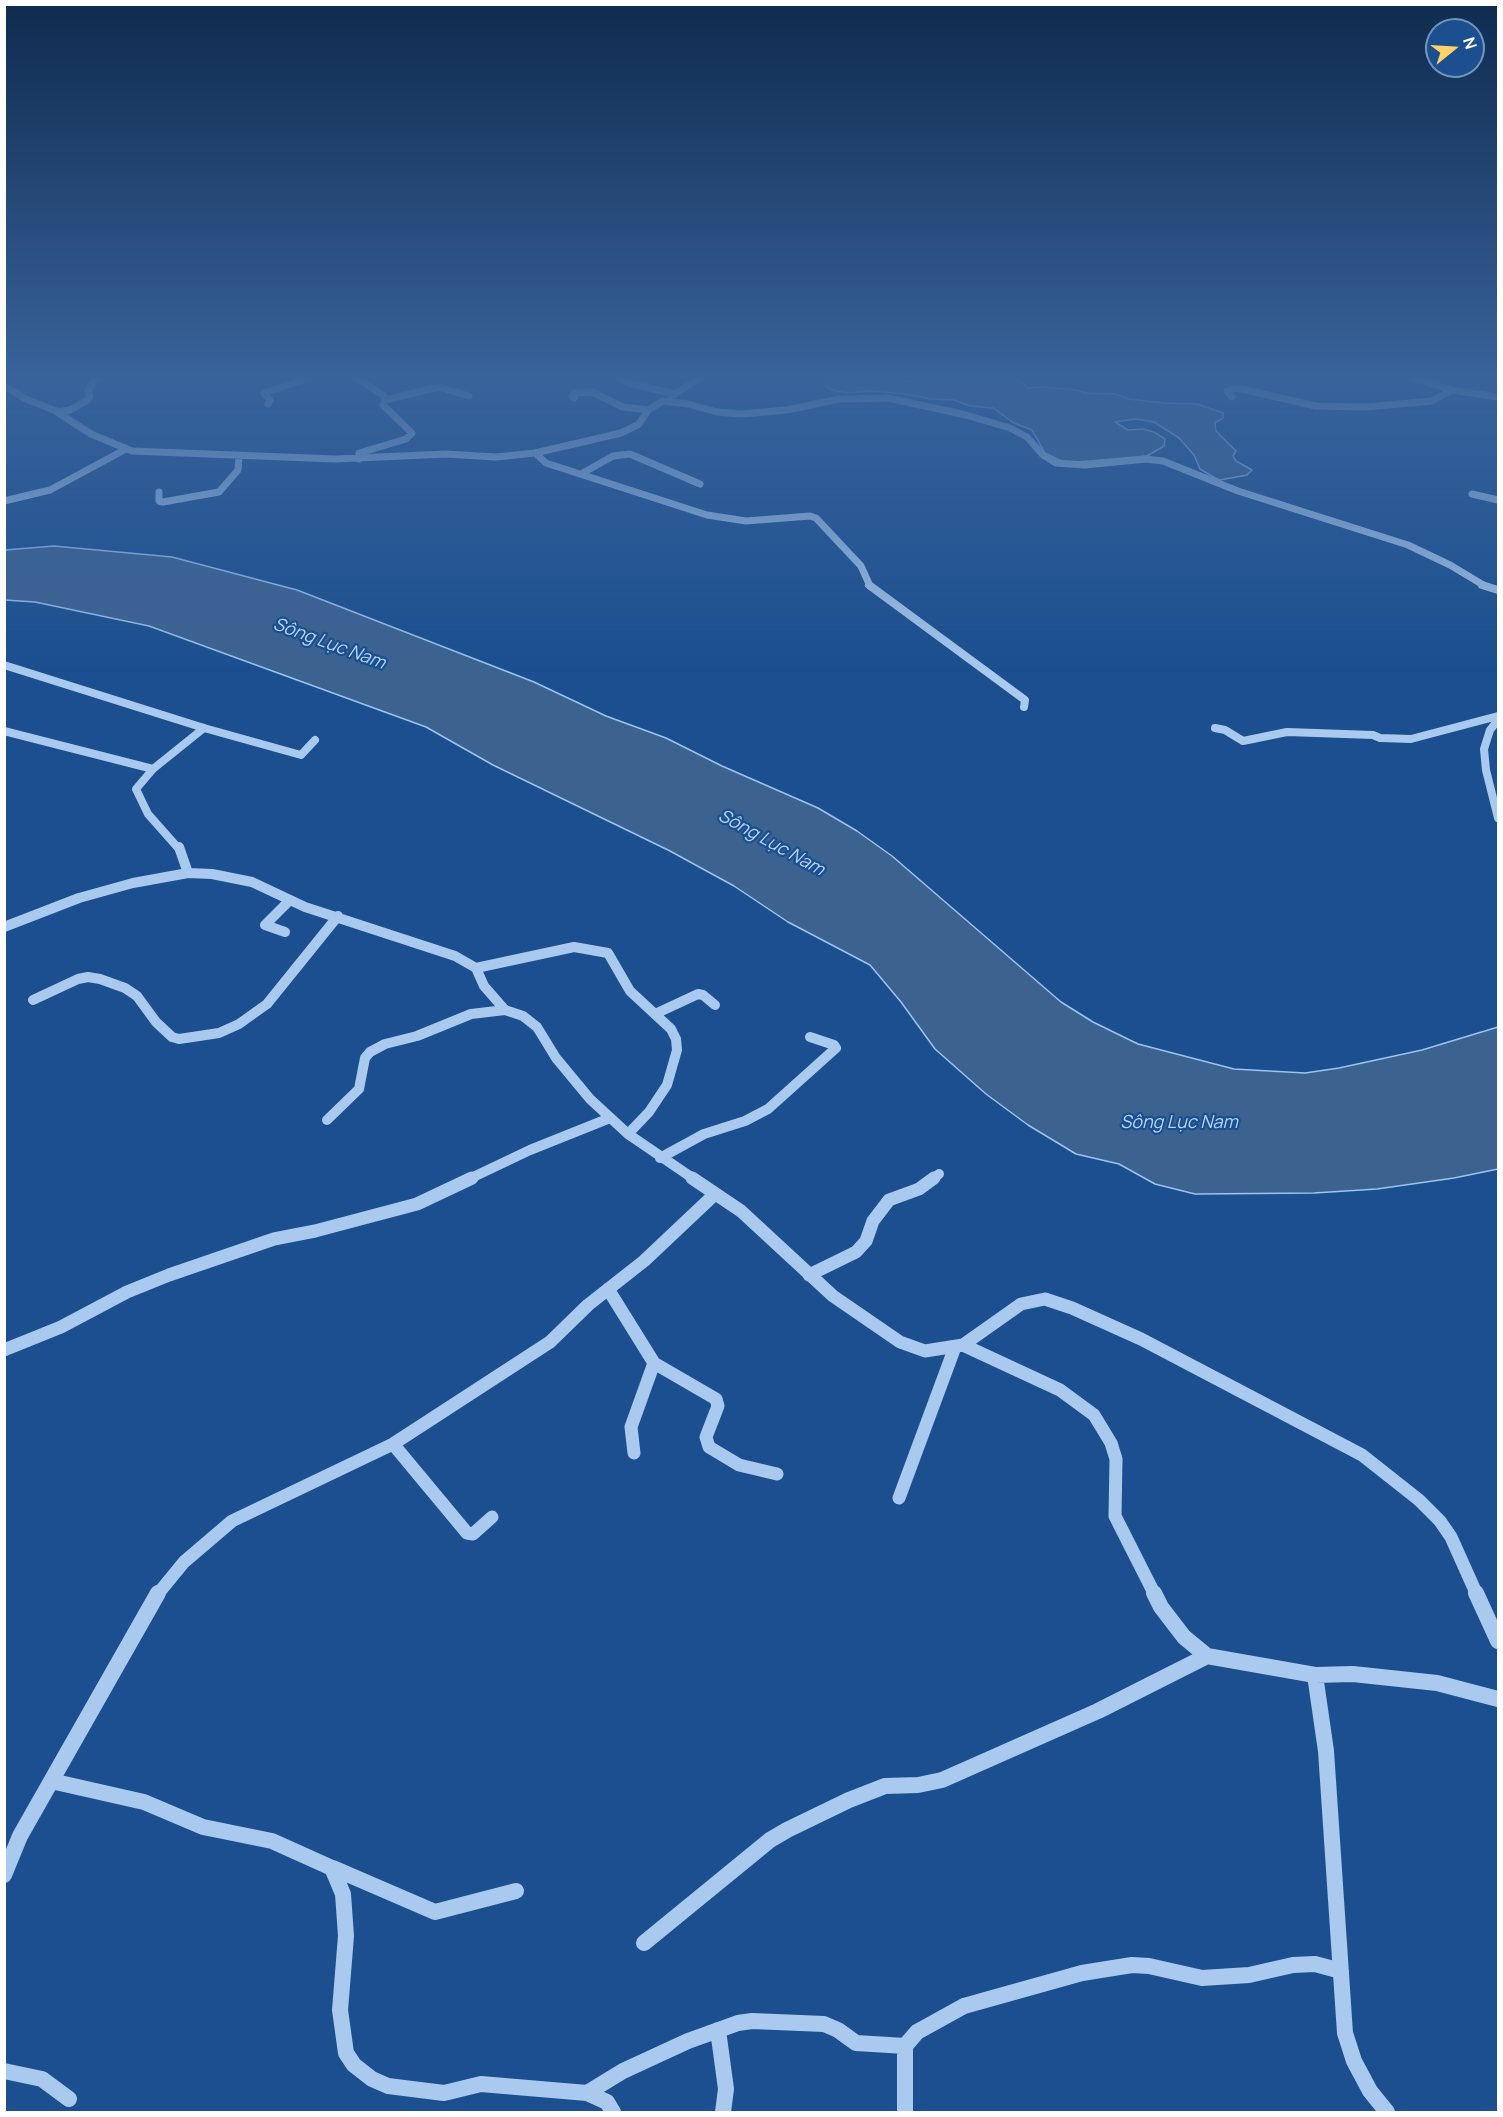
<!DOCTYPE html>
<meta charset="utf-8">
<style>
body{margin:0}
#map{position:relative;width:1503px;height:2117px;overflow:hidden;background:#1b4f8f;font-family:Manrope,sans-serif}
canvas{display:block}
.frame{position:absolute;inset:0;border:6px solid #fff;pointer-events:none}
.north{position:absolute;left:1425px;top:18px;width:60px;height:60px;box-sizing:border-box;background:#1b4f8f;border:2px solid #7695bc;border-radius:50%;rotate:72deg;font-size:16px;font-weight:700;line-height:24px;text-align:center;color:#fff}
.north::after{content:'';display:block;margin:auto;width:21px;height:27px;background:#ffd166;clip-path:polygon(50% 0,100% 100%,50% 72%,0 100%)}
</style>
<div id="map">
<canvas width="1503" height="2117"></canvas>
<div class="frame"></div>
<div class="north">N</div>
</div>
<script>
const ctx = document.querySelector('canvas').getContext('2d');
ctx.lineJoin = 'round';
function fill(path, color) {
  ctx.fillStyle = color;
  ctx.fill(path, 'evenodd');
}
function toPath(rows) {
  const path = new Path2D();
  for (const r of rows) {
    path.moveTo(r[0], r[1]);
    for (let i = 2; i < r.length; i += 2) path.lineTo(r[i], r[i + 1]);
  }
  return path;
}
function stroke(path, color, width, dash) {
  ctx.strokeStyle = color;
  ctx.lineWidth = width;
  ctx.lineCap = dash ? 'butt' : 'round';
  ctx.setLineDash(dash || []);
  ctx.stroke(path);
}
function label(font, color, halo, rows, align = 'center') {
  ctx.font = font + ' Manrope,sans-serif';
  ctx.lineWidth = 4.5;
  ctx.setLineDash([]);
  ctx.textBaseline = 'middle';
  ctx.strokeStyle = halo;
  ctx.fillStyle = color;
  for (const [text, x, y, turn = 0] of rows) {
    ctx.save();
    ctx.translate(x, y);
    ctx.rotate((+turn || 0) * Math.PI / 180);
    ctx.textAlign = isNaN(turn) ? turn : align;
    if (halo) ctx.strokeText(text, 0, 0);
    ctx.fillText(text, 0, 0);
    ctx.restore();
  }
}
const water = toPath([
 [823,377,889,377,910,381,920,377,958,377,980,380,988,377,1007,377,1021,381,1027,388,1043,387,1076,390,1086,393,1115,394,1129,399,1164,403,1197,404,1223,413,1223,418,1215,423,1216,431,1236,451,1233,456,1236,461,1252,470,1247,475,1220,480,1215,478,1200,469,1194,455,1179,438,1154,422,1136,419,1115,422,1128,430,1143,429,1154,432,1165,439,1164,446,1147,456,1066,463,1045,453,1032,430,1014,423,993,408,970,406,954,400,931,399,905,394,870,391,847,393,831,390,826,386,823,377],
 [54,546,172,557,297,590,534,682,606,716,666,738,722,766,818,808,857,831,892,856,1061,1002,1093,1022,1138,1044,1234,1069,1305,1073,1339,1068,1422,1050,1498,1027,1498,1169,1454,1178,1377,1189,1314,1193,1195,1194,1155,1184,1119,1164,1076,1154,1028,1125,986,1094,935,1049,901,1002,870,965,788,922,734,886,670,851,493,765,426,727,149,626,35,602,5,600,5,550,54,546]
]);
const minorFar4 = toPath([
 [355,377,383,395,385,399,383,405,412,433,406,439,359,453,359,459],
 [618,377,629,383,675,394],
 [4,386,26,399,54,410,91,434,132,451,335,459,446,454,496,457,535,453],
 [1452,390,1498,397],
 [671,396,702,377],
 [1232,397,1227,391,1237,388,1316,406,1366,407,1432,401,1452,390,1410,377],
 [574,398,572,396,575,393,592,392,623,407,648,410],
 [385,400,439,387,469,396],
 [268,404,270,400,264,393,311,377],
 [57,412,70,410,86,401,90,397,88,390,95,379,101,377],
 [581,474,613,456,630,454,700,484],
 [159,492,159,501,163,502,219,492,238,470,239,457],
 [1472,494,1498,500],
 [4,501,50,490,126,449],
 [870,586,861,566,816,518,810,516,746,521,707,515,546,463,535,453,621,433,639,424,648,410,663,401,688,404,717,412,741,414,787,410,839,399,888,398,966,415,1010,428,1027,437,1043,455,1056,463,1085,465,1146,459,1163,461,1238,491,1408,545,1450,565,1485,586]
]);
const minorFar3 = toPath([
 [869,585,1025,700,1024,707],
 [1482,585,1498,590],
 [4,665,204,728,301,755,315,740],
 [1498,720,1490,730,1484,749,1486,770,1498,818],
 [1215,728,1225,730,1243,741,1287,732,1373,735,1380,738,1411,739,1498,716],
 [4,731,153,769],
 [179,849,148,814,136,789,153,769,204,728]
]);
const minorFar2 = toPath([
 [179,847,188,873],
 [4,927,79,898,133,883,188,873,212,874,252,882,305,907,455,956,476,968,484,986,505,1010,523,1016,537,1027,556,1058,590,1099,628,1134,694,1179],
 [285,932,265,925,289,901],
 [476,968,574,947,608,953,630,991,671,1029,676,1039,677,1050,667,1085,649,1112,628,1134],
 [33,1000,78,979,88,977,100,979,125,988,137,996,156,1022,172,1037,179,1039,219,1033,239,1024,267,1004,338,916],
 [655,1014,698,994,703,995,715,1005],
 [327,1120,359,1089,365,1058,370,1052,385,1044,417,1036,471,1014,505,1010],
 [660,1158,704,1134,745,1121,768,1109,836,1048,834,1045,810,1037],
 [469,1179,530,1150,610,1118],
 [932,1179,939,1174]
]);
const minorFar1 = toPath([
 [692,1178,741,1211,833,1296,900,1342,925,1351,963,1345,1021,1304,1045,1299,1072,1308,1141,1339,1362,1455,1419,1500,1440,1521,1451,1537,1477,1595],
 [809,1275,856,1252,866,1241,873,1221,889,1200,919,1189,934,1178],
 [608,1289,654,1363,716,1399,718,1406,706,1437,709,1447,739,1465,777,1474],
 [963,1345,1060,1390,1094,1415,1111,1443,1116,1459,1115,1516,1155,1595],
 [4,1350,61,1327,127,1292,169,1275,274,1239,315,1231,417,1204,472,1178],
 [393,1444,467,1533,473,1534,492,1517],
 [634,1453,631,1427,654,1363],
 [899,1498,955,1347],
 [157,1595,184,1562,232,1521,393,1444,550,1342,588,1305,644,1261,715,1194]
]);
const minor = toPath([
 [1154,1593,1161,1607,1184,1637,1207,1656,1315,1675,1353,1674,1437,1683,1498,1699],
 [1476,1593,1498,1641],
 [1315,1675,1326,1751,1345,2033,1354,2061,1370,2091,1387,2112],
 [51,1781,144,1802,203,1827,272,1841,332,1868,343,1894,346,1936,340,2010,346,2053,354,2065,372,2079,388,2086,444,2093,481,2084,587,2093,607,2102,613,2112],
 [333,1868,435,1912,516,1891],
 [4,1875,20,1836,158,1593],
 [644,1943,770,1840,787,1830,849,1800,885,1786,918,1785,942,1780,1098,1711,1207,1656],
 [718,2030,726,2089,723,2112],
 [4,2071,42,2079,69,2099],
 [587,2093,623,2071,688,2041,738,2023,752,2021,824,2024,838,2030,856,2043,905,2046],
 [905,2112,905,2046,917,2032,964,2006,1082,1973,1132,1965,1149,1966,1202,1978,1249,1975,1293,1965,1315,1964,1341,1971]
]);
const waterNames = [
 ["Sông Lục Nam",329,644,20],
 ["Sông Lục Nam",771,843,29],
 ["Sông Lục Nam",1179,1123]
];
fill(water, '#3c6290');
stroke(water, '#9cc4f0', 1.5);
stroke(minorFar4, '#a9c9ee', 7);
stroke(minorFar3, '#a9c9ee', 8);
stroke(minorFar2, '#a9c9ee', 10);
stroke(minorFar1, '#a9c9ee', 13);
stroke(minor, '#a9c9ee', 16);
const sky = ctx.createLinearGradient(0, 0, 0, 673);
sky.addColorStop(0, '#0f2b4f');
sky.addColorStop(0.56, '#39639b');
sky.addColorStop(1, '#39639b00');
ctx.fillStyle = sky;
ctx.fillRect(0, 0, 1503, 673);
label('italic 18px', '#b5d3f5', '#1b4f8f', waterNames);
</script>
